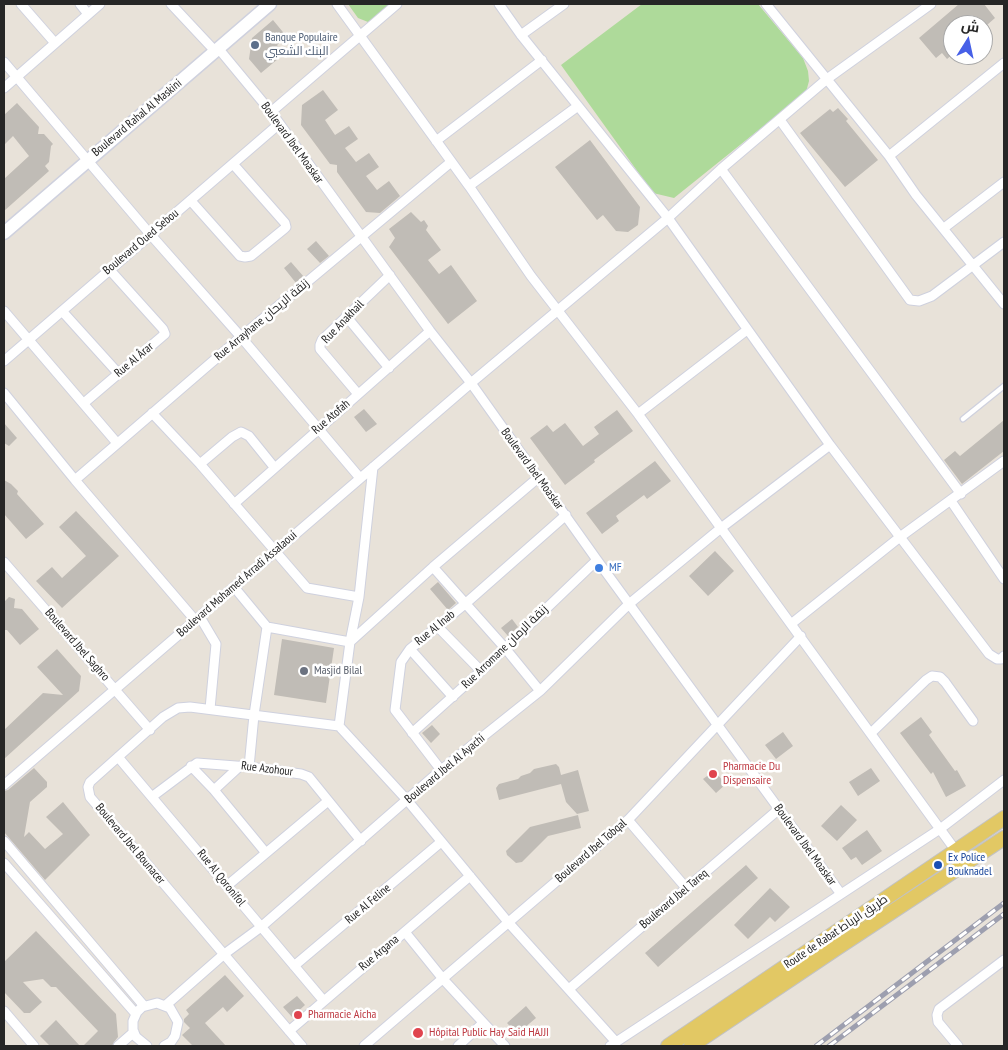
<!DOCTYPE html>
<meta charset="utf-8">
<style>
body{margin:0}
#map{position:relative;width:1008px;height:1050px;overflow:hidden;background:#e8e2d9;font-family:"PT Sans Narrow",Cairo,sans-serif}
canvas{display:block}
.frame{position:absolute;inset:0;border:5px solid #262626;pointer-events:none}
.north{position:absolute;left:943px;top:15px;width:50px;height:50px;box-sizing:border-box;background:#fff;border:1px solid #a8a8a8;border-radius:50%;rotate:10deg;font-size:14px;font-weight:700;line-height:20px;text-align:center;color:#262626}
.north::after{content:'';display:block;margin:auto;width:18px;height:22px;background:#4760e7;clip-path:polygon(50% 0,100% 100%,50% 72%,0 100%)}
</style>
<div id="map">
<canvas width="1008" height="1050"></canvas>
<div class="frame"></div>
<div class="north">ش</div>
</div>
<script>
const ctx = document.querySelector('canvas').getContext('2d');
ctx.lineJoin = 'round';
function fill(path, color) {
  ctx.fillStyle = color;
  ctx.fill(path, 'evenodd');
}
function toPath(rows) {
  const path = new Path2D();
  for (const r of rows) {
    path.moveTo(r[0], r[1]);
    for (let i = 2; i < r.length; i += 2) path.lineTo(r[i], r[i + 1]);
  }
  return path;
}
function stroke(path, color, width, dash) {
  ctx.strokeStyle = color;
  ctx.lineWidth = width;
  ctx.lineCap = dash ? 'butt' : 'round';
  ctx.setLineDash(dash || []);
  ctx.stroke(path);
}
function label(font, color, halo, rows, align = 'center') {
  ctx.font = font + ' "PT Sans Narrow",Cairo,sans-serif';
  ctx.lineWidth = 5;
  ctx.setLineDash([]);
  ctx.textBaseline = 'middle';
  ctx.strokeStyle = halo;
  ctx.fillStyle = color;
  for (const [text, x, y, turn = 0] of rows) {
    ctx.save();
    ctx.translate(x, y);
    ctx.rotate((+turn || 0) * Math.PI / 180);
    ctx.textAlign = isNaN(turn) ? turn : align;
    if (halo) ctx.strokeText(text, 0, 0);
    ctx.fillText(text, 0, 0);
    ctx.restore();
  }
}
const green = toPath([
 [348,4,393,4,373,21,368,22,358,18],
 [642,4,758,4,803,58,808,71,809,81,806,92,674,198,653,193,561,65]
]);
const building = toPath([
 [959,4,984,4,995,18,987,25,953,25,953,54,947,59,942,53,936,58,919,38],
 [273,20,287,37,277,45,284,54,261,73,249,59,252,38],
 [323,90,338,110,325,120,335,135,349,126,358,139,345,148,356,162,369,153,379,167,366,176,377,190,389,181,400,196,380,213,366,212,337,172,337,165,330,164,301,125,302,105],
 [17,103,39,127,38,134,44,134,53,144,51,146,49,162,45,166,49,171,4,211,4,179,29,156,13,136,4,145,4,115],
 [838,108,848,119,846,121,878,160,845,187,800,133,830,109,833,112],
 [590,140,640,207,638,225,628,232,616,231,603,215,597,220,555,167],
 [411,212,421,222,424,220,428,226,426,230,441,250,428,260,439,274,451,265,477,301,448,324,389,247,395,238,389,229],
 [316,241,329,256,320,263,307,249],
 [291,262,304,277,296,283,284,268],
 [364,409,377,424,366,432,354,417],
 [617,410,633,431,594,460,595,462,565,485,530,438,547,425,553,432,565,423,583,446,599,434,594,427],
 [1004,420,1004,451,962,484,944,460,955,451,960,456],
 [4,423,17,438,9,446,4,443],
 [655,461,671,481,647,499,644,495,616,516,619,521,602,534,586,513],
 [4,480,11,484,18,491,17,494,44,524,26,539,4,514],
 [76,511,119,556,62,608,36,581,52,567,62,578,86,556,59,527],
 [715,551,734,571,708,596,689,576],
 [438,582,456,603,448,610,430,589],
 [9,597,15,599,14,608,22,609,39,629,20,645,7,630,4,630,4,602],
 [512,619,518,627,508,636,501,628],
 [282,639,334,648,326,703,274,695],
 [57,649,81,676,79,691,4,759,4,730,43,693,63,695,37,667],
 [921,717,932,732,929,735,955,771,957,770,966,786,946,797,933,772,931,774,900,733],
 [432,725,440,734,431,743,422,733],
 [783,732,793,746,776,759,765,745],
 [556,764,559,767,561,775,578,770,589,811,577,814,566,802,561,784,499,800,496,788,499,784,518,779,521,776,530,773,534,769],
 [34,768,47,782,47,787,30,802,24,837,29,832,45,849,63,834,46,817,63,802,90,835,45,880,4,832,4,791,8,790],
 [871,768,880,781,858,796,849,782],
 [714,771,726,784,716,793,703,779],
 [841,805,857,820,837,841,821,826],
 [578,815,581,828,548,836,522,862,516,863,507,855,506,851,530,827],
 [867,830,882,851,862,865,856,857,851,860,842,848],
 [746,865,758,878,658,967,645,953],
 [770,888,790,907,775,922,770,917,748,939,734,925],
 [36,931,116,1014,118,1037,114,1042,112,1046,83,1046,98,1031,56,987,51,987,43,979,23,982,42,1002,30,1013,24,1013,4,992,4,962],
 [225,975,244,996,227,1012,223,1007,205,1023,226,1046,193,1046,182,1035,190,1028,184,1022,184,1019,189,1014,186,1010],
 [297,996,305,1005,292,1017,283,1007],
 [526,1006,536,1018,517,1034,507,1023],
 [56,1020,80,1046,50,1046,40,1036]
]);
const lane = toPath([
 [963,419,1004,386]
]);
const street = toPath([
 [21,4,55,43],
 [80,4,88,14],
 [171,4,215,51],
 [337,4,469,186,531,276,638,414,956,851],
 [499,4,521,35,668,218,830,445,989,654,997,659,1001,659,1004,656],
 [766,4,889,156,916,195,1004,304],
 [521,35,564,4],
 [218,48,271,112,430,331,471,383,597,560,841,894],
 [4,62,150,234,241,337,360,478],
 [4,88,100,4],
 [271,112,397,4],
 [780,120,910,300,919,301,932,296,1004,242],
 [436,141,542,60],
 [889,156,1004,63],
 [721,169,961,494],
 [469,186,578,106],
 [191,201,240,256,245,257,251,256,284,229,286,227,285,223,233,164],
 [944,228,1004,182],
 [4,311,117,443],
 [62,311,118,373],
 [346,316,389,368],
 [4,361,279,124],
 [4,393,75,480,195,620],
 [358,394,320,349,320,345,322,340,390,275],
 [84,403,165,334,163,329,109,269],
 [152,413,200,464,307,588,359,597],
 [638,414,747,330],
 [200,464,232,437,241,432,249,436,274,467],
 [373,467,359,597,350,642,339,726,407,800,508,922,616,1042],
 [75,480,241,337,451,162],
 [951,501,1004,579],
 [234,504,430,331],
 [4,562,150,730],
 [433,567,505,648,540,691],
 [234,587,267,627,350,642,433,567,539,477],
 [200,617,216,644,210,709],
 [791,624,900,537,1004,461],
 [437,626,481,671],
 [410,649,453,697],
 [412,733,481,671,597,560],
 [871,733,926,680,932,676,940,677,945,682,973,721],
 [118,757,323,1000],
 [191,766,214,790,266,853],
 [249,767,254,715,267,627],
 [441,770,395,710,401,662,410,649,465,604,566,515],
 [4,785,471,383,668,218,721,169,827,79,931,4],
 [214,790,240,766],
 [153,796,197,763,249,767,301,774,309,777,361,841],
 [628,820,687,889],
 [4,841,144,1006],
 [4,863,136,1014],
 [228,885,328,801],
 [405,932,443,979,505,1046],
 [294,966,441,842],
 [569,989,779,809],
 [166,1005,223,955,261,927,441,770,540,691,629,604,721,528,830,445],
 [4,1011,34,1046],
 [289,1031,470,876],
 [118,1046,134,1032],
 [147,1046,136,1037,133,1030,133,1021,137,1012,142,1007,157,1003,170,1008,178,1022,175,1036,171,1042,164,1046],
 [302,1046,90,797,88,787,90,782,118,757,163,717,178,708,190,707,339,726],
 [364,1046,628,820,801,636],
 [458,1046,483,1023],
 [610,1046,940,829,1004,780],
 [958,1046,938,1022,937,1015,939,1009,1004,960]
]);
const secondary = toPath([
 [4,233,270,4]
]);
const primary = toPath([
 [668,1046,1004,818],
 [691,1046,837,948,1004,838]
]);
const rail = toPath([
 [816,1046,1004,903],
 [829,1046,1004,914]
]);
const markers = [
 [255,45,5,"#5c6f8a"],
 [599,568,5,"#3f7fe0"],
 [304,671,5,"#6b7280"],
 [713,774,5,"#e0444e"],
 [938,865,5,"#1a4fb4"],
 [298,1015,5,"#e0444e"],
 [418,1033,6,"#e0444e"]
];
const serviceNames = [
 ["Banque Populaire",265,38],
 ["البنك الشعبي",265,52]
];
const streetNames = [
 ["Boulevard Rahal Al Maskini",137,118,-40],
 ["Boulevard Jbel Moaskar",292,143,54],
 ["Boulevard Oued Sebou",141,242,-40],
 ["Rue Arrayhane زنقة الريحان",262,320,-40],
 ["Rue Anakhail",343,322,-46],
 ["Rue Al Ârar",134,360,-40],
 ["Rue Atofah",331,417,-41],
 ["Boulevard Jbel Moaskar",532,469,54],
 ["Boulevard Mohamed Arradi Assalaoui",237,584,-41],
 ["Rue Al Inab",435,628,-39],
 ["Boulevard Jbel Saghro",77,645,49],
 ["Rue Arromane زنقة الرمان",505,647,-44],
 ["Rue Azohour",267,769,7],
 ["Boulevard Jbel Al Ayachi",445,769,-40],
 ["Boulevard Jbel Bounacer",130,844,50],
 ["Boulevard Jbel Moaskar",805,845,54],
 ["Boulevard Jbel Tobqal",591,851,-41],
 ["Rue Al Qoronifol",221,878,51],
 ["Boulevard Jbel Tareq",674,899,-40],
 ["Rue Al Feline",368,904,-40],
 ["Route de Rabat طريق الرباط",836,932,-34],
 ["Rue Argana",379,953,-40]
];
const shopNames = [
 ["MF",609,568]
];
const worshipNames = [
 ["Masjid Bilal",314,671]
];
const healthNames = [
 ["Pharmacie Du",723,767],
 ["Dispensaire",723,781],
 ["Pharmacie Aicha",308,1015],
 ["Hôpital Public Hay Said HAJJI",429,1033]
];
const transitNames = [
 ["Ex Police",948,858],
 ["Bouknadel",948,872]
];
fill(green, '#aeda9a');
fill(building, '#c0bcb6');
stroke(lane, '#cfd1de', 7);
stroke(street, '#cfd1de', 11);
stroke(secondary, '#cfd1de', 15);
stroke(primary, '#c2c2c2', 16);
stroke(lane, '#fff', 4.5);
stroke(street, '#fff', 9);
stroke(secondary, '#fff', 12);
stroke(primary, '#e2c864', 14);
stroke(rail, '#9d9faf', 5);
stroke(rail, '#fff', 3, [9]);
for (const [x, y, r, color] of markers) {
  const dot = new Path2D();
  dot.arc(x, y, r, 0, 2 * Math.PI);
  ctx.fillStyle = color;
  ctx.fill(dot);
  stroke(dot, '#fff', 2);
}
label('12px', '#4e5e75', '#fff', serviceNames, 'left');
label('12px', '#262626', '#fff', streetNames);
label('12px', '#366cbe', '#fff', shopNames, 'left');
label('12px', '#5b616d', '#fff', worshipNames, 'left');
label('12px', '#be3a42', '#fff', healthNames, 'left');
label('12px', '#164399', '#fff', transitNames, 'left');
</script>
